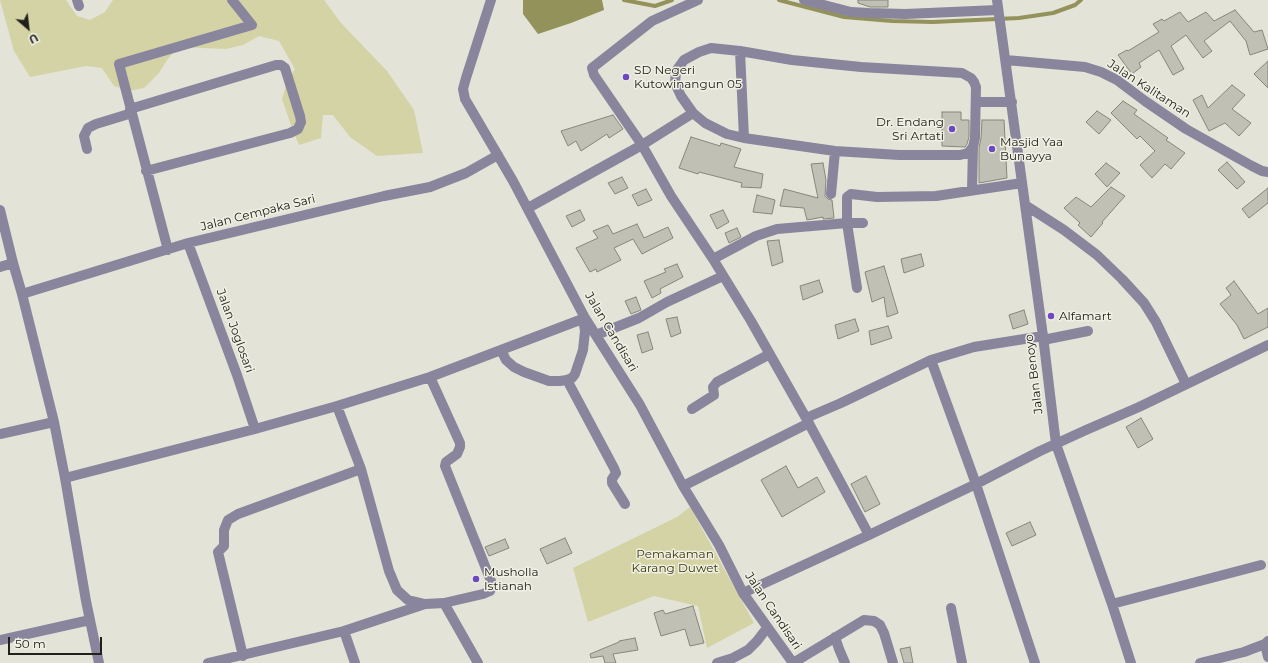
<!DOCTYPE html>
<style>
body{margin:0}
#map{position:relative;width:1268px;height:663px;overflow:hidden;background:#e3e3d7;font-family:Montserrat,sans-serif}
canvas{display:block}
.north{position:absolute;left:8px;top:8px;width:40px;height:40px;-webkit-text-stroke:3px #f0f0e4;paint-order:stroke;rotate:152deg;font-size:11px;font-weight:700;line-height:16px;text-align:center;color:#21211c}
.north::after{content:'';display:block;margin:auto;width:14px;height:18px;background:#21211c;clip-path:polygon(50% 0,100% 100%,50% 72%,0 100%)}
.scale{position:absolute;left:8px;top:637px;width:94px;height:18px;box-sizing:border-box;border:2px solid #21211c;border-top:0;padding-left:5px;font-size:12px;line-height:14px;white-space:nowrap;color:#21211c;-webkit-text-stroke:3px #f0f0e4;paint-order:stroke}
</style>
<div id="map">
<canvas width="1268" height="663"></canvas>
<div class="north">U</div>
<div class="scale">50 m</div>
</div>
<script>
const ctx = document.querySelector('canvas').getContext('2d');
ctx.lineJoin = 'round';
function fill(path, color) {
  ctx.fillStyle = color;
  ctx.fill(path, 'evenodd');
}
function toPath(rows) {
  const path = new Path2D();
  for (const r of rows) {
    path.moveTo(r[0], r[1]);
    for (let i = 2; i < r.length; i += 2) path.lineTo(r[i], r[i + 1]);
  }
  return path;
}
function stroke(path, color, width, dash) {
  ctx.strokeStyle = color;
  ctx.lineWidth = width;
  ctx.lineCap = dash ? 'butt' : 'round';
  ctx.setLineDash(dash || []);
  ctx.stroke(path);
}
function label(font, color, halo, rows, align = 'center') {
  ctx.font = font + ' Montserrat,sans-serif';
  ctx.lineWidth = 3;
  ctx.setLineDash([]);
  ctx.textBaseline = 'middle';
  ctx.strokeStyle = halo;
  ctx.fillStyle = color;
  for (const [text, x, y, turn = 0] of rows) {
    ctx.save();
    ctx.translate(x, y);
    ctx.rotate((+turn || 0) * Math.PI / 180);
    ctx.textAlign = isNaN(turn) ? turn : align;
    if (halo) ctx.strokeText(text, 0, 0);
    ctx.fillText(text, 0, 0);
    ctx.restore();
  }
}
const green = toPath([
 [0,0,66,0,77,16,90,20,105,12,113,0,324,0,341,23,387,71,414,110,423,153,377,156,350,137,333,115,323,115,321,138,299,145,292,128,282,99,288,79,295,69,279,41,259,36,243,45,226,49,178,47,167,60,159,73,144,88,129,91,114,86,102,68,86,66,30,77,14,51],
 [690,507,754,623,707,648,698,606,654,596,588,622,573,568,677,517]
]);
const water = toPath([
 [523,0,602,0,604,10,571,23,538,34,523,14]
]);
const stream = toPath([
 [624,0,655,6,672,0],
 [779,0,844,17,892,21,933,22,1019,18,1053,13,1075,5,1081,0]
]);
const building = toPath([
 [858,0,888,0,888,7,870,7,858,3,858,0],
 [1235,10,1254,32,1262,30,1268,49,1250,55,1246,41,1230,21,1204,41,1212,51,1203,58,1186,35,1171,46,1184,69,1173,75,1159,50,1139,63,1141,67,1132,74,1118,55,1127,50,1128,51,1159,32,1153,24,1162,19,1164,21,1180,12,1188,22,1206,12,1214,21,1235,10],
 [1268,61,1268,88,1254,74,1268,61],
 [1232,85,1245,95,1232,109,1251,123,1239,136,1225,123,1209,131,1193,100,1202,95,1208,108,1232,85],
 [1123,101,1137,110,1134,114,1168,138,1166,140,1185,153,1171,169,1165,164,1152,178,1140,165,1155,151,1140,136,1137,139,1111,113,1123,101],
 [1097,111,1111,120,1099,134,1086,122,1097,111],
 [942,112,961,112,961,120,969,120,969,137,967,144,965,147,942,146,942,112],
 [613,115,623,129,609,138,607,134,581,151,576,141,568,146,561,131,613,115],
 [982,120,1004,120,1007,178,979,183,979,148,981,138,982,120],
 [691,137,720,146,721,143,741,149,734,167,763,174,761,188,741,187,742,183,699,172,698,174,679,168,691,137],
 [1227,162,1245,182,1237,189,1218,170,1227,162],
 [823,163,826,180,825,196,828,199,832,200,834,218,823,219,823,217,807,220,804,208,780,206,784,189,818,198,811,164,823,163],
 [1106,163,1120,173,1107,187,1095,174,1106,163],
 [622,177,628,188,615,194,608,183,622,177],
 [1111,187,1125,196,1102,222,1103,223,1091,237,1078,225,1080,223,1064,208,1076,197,1091,207,1111,187],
 [1268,188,1268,203,1249,218,1242,209,1268,188],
 [646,189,652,200,638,206,632,195,646,189],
 [757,195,775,200,772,214,753,212,757,195],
 [580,210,585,220,572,227,566,216,580,210],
 [723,210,729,222,717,229,710,215,723,210],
 [637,224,644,238,668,227,673,238,642,254,633,239,614,248,621,260,597,272,596,269,590,272,576,248,598,238,593,231,608,225,613,234,637,224],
 [737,228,741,237,729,243,725,233,737,228],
 [779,240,783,262,772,266,767,241,779,240],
 [921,254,924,266,904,273,901,259,921,254],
 [677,264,683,277,660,289,661,293,652,298,644,281,666,272,664,269,677,264],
 [884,266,898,313,887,317,884,297,872,302,865,272,884,266],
 [819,280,823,292,803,300,800,286,819,280],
 [1234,281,1258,314,1268,308,1268,327,1244,339,1237,325,1220,304,1231,295,1226,288,1234,281],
 [636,297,641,310,631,314,625,301,636,297],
 [1024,310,1028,324,1013,329,1009,315,1024,310],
 [677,317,681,333,671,337,666,319,677,317],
 [855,319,859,331,838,339,835,325,855,319],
 [888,326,892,338,871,345,869,331,888,326],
 [648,332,653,349,642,353,637,335,648,332],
 [1141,418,1153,439,1138,448,1126,427,1141,418],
 [786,466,798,488,817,477,825,492,782,517,761,480,786,466],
 [866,476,880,504,865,512,851,484,866,476],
 [1030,522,1036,535,1012,546,1006,533,1030,522],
 [565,538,572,553,547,564,540,549,565,538],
 [505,539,509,548,489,556,485,547,505,539],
 [693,606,704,643,690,646,685,629,661,636,654,613,663,610,665,614,693,606],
 [635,638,638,650,613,654,616,663,605,663,603,656,591,658,590,654,619,642,619,641,635,638],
 [910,647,913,663,904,663,900,649,910,647]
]);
const minor = toPath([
 [77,0,79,6],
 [491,0,466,78,463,89,465,99,513,181,585,318,640,405,683,486,719,545,743,593,793,663],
 [804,0,851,12,869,13,905,14,998,10],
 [997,0,1043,336,1056,444,1112,604,1131,663],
 [711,48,740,51,792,60,861,67,962,73,971,78,974,82,976,87,975,138,973,147,968,153,960,155,899,155,835,151,744,138,727,134,705,123,693,113,681,96,675,83,676,71,684,60,699,52,711,48],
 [740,51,744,138],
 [1006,60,1085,67,1101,72,1117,80,1145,101,1186,129,1252,166,1262,171,1268,172],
 [976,102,1012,102],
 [130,109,276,65,281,65,285,68,300,116,301,122,298,129,290,133,146,171],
 [693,113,642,145,671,196,713,259,751,321,806,418,869,535],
 [87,149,84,136,88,128,96,124,132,113],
 [972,190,973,147],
 [831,194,835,151],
 [1025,205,1064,230,1097,255,1122,279,1144,303,1156,322,1186,384],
 [528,208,642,145,594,75,592,68,652,21,698,0],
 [0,210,13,263,22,294,54,422,65,478,86,601,99,663],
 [188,243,237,375,255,429],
 [168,250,119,64,252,25,232,0],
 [713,259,756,236,777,229,847,223,863,223],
 [0,267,13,263],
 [857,288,847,223,847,197,851,194,877,197,936,196,1022,183],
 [22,294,188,243,384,196,430,187,466,173,498,155],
 [596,335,639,318,667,302,723,276],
 [1043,340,1088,331],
 [501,350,506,360,514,367,524,372,549,381,560,381,567,380,572,378,575,374,583,350,585,331,583,319],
 [931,360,976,484,1035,663],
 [430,377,460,443,460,447,457,454,446,462,445,466,491,581,492,587,490,591,483,594,444,603],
 [567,380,614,468,616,473,612,479,612,483,625,504],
 [337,406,361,469,389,571,397,590,408,600,425,604,444,603,478,663],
 [692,409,714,395,713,387,717,382,770,354],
 [806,418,841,403,931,360,974,347,1043,336],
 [0,434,54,422],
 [65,478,255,429,337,406,430,377,585,318],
 [683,486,809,423],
 [743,593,869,535,976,484,1040,451,1086,430,1139,407,1268,345],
 [1112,604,1261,565],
 [951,608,962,663],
 [344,631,355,663],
 [835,637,839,649,845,663],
 [0,640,90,620],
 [1265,644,1268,657],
 [243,656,218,552,224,546,224,530,228,520,238,514,361,469],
 [208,663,344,631,425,604],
 [717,663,733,658,748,650,757,641,767,628],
 [793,663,864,620,874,621,880,625,884,633,893,663],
 [1200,663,1244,652,1265,644,1268,641]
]);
const markers = [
 [626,77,4,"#6c48c1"],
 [952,129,4,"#6c48c1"],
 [992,149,4,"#6c48c1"],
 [1051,316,4,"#6c48c1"],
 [476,579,4,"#6c48c1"]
];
const poiNames = [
 ["SD Negeri",634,70],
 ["Kutowinangun 05",634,84],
 ["Dr. Endang",944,122,"right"],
 ["Sri Artati",944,136,"right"],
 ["Masjid Yaa",1000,142],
 ["Bunayya",1000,156],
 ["Alfamart",1059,316],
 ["Musholla",484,572],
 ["Istianah",484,586]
];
const streetNames = [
 ["Jalan Kalitaman",1149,89,33],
 ["Jalan Cempaka Sari",258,213,-14],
 ["Jalan Joglosari",235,331,70],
 ["Jalan Candisari",611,332,59],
 ["Jalan Benoyo",1034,374,-97],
 ["Jalan Candisari",773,611,56]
];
const parkNames = [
 ["Pemakaman",675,554],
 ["Karang Duwet",675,568]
];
fill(green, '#d4d3a5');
fill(water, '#94925b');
stroke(stream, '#94925b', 4);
fill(building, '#c0c0b4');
stroke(building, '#86867a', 1);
stroke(minor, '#89859c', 10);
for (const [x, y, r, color] of markers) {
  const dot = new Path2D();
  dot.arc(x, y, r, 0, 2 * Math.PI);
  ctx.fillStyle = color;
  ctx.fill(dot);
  stroke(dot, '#f0f0e4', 1.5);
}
label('12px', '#21211c', '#f0f0e4', poiNames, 'left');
label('12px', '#21211c', '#f0f0e4', streetNames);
label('12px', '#3a380a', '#f0f0e4', parkNames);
</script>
